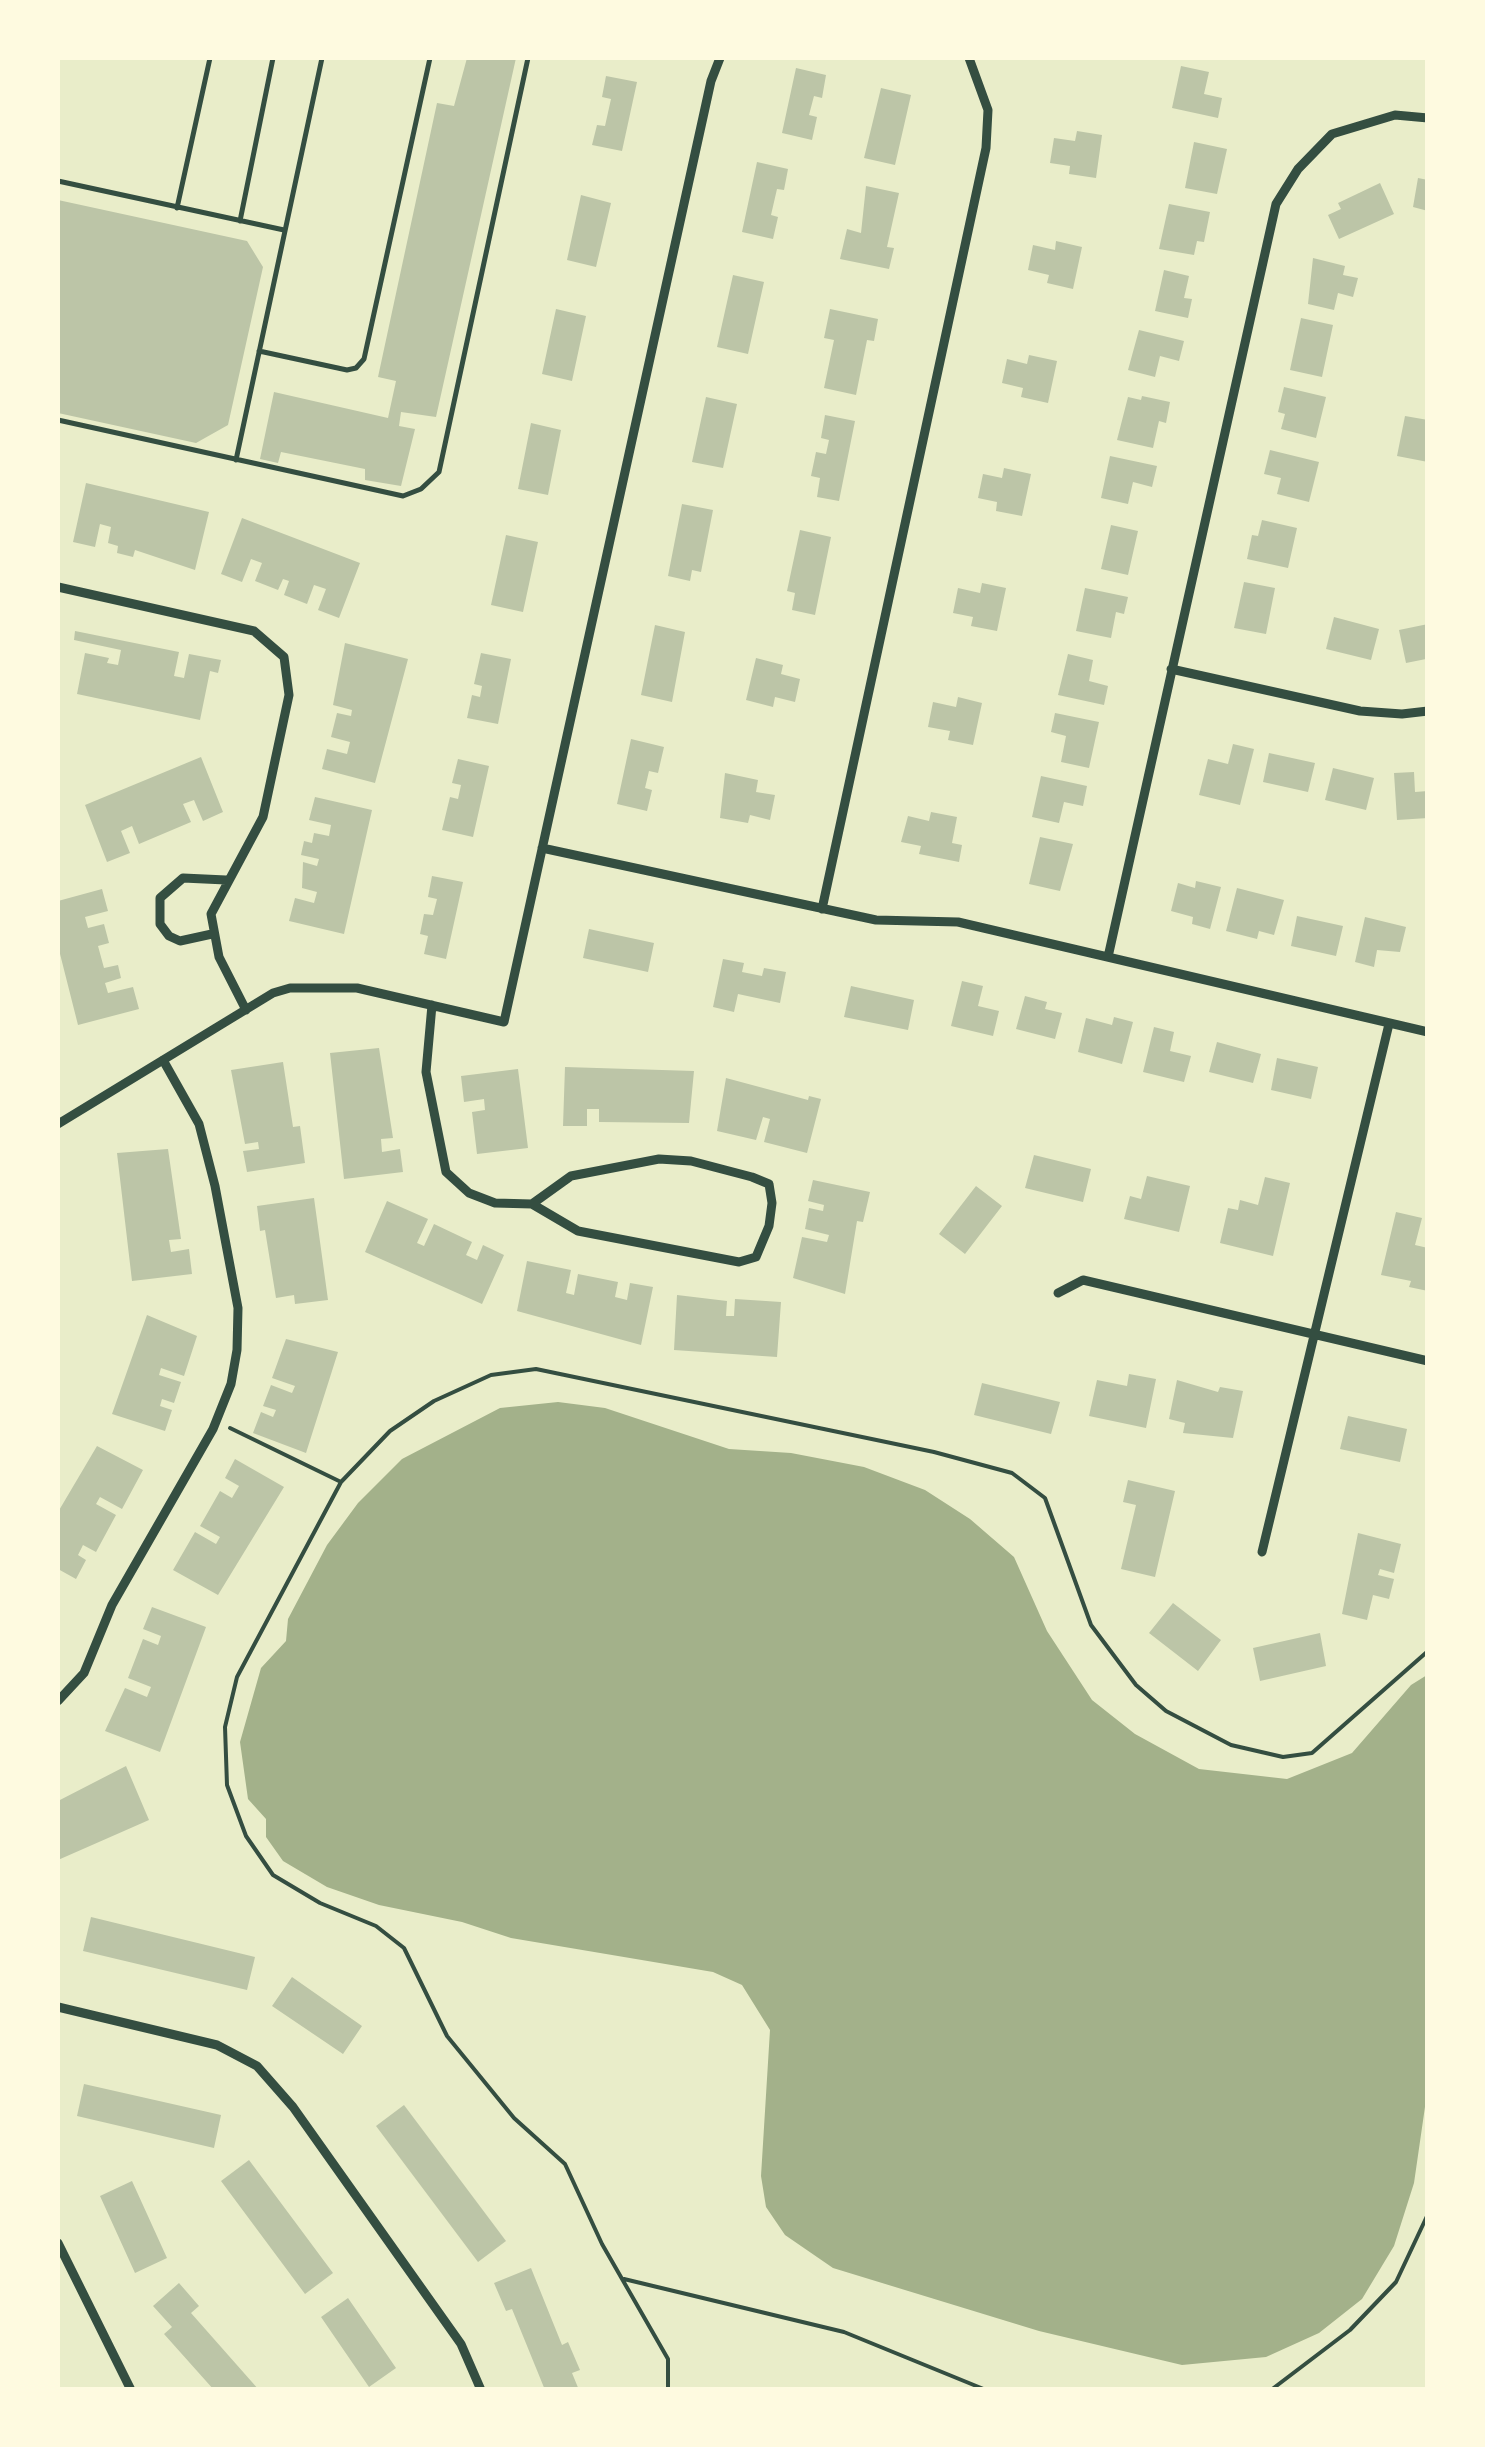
<!DOCTYPE html>
<style>
body{margin:0}
#map{position:relative;width:1485px;height:2447px;overflow:hidden;background:#e9edc9;font-family:"Titillium Web",sans-serif}
canvas{display:block}
.frame{position:absolute;inset:0;border:60px solid #fefae0;pointer-events:none}
</style>
<div id="map">
<canvas width="1485" height="2447"></canvas>
<div class="frame"></div>
</div>
<script>
const ctx = document.querySelector('canvas').getContext('2d');
ctx.lineJoin = 'round';
function fill(path, color) {
  ctx.fillStyle = color;
  ctx.fill(path, 'evenodd');
}
function toPath(rows) {
  const path = new Path2D();
  for (const r of rows) {
    path.moveTo(r[0], r[1]);
    for (let i = 2; i < r.length; i += 2) path.lineTo(r[i], r[i + 1]);
  }
  return path;
}
function stroke(path, color, width, dash) {
  ctx.strokeStyle = color;
  ctx.lineWidth = width;
  ctx.lineCap = dash ? 'butt' : 'round';
  ctx.setLineDash(dash || []);
  ctx.stroke(path);
}
const water = toPath([
 [558,1402,605,1408,729,1449,791,1453,864,1467,925,1490,970,1519,1014,1557,1047,1631,1092,1700,1135,1734,1199,1769,1287,1779,1352,1753,1411,1685,1427,1675,1427,2093,1414,2183,1394,2246,1362,2299,1319,2333,1266,2357,1182,2365,1039,2331,833,2268,785,2235,766,2207,761,2176,770,2030,742,1985,713,1972,511,1938,462,1922,379,1905,327,1887,283,1861,266,1837,266,1819,248,1799,240,1742,261,1668,286,1641,288,1619,327,1545,358,1503,402,1459,500,1408]
]);
const building = toPath([
 [467,58,516,58,436,417,401,412,399,426,415,429,401,486,365,480,365,469,281,452,278,463,260,459,274,392,388,418,396,381,378,377,437,103,454,106],
 [1181,66,1209,72,1204,94,1222,98,1218,118,1172,108],
 [796,68,826,75,822,98,814,96,809,115,817,117,812,140,782,133],
 [606,76,637,82,622,151,592,145,597,125,605,126,611,99,602,97],
 [881,88,911,95,895,165,864,158],
 [1077,131,1102,135,1096,178,1069,174,1070,166,1050,163,1054,138,1075,141],
 [1194,142,1227,149,1217,194,1185,188],
 [757,162,788,169,784,190,777,189,771,215,778,217,773,239,742,232],
 [1418,178,1428,180,1428,211,1413,207],
 [1380,183,1394,214,1339,239,1328,215,1341,209,1338,203],
 [866,186,899,193,887,247,894,248,889,269,840,259,847,229,861,233],
 [581,195,611,203,596,267,567,260],
 [58,200,247,241,263,267,228,425,196,443,58,413],
 [1169,204,1210,212,1204,242,1197,241,1194,255,1159,249],
 [1056,241,1082,247,1073,289,1047,283,1049,275,1028,270,1033,245,1055,250],
 [1313,258,1345,266,1343,275,1358,278,1353,297,1338,293,1334,310,1308,304],
 [1164,270,1189,276,1184,298,1192,299,1188,318,1155,311],
 [733,275,764,282,748,354,717,347],
 [556,309,586,316,572,381,542,374],
 [830,309,878,319,874,341,867,340,856,395,824,388,834,340,824,338],
 [1301,318,1333,325,1322,377,1290,370],
 [1139,330,1184,341,1179,361,1160,356,1155,377,1128,370],
 [1029,355,1057,361,1048,403,1021,397,1023,388,1002,383,1007,359,1027,364],
 [1284,387,1326,397,1316,438,1281,429,1285,414,1278,412],
 [1142,396,1170,402,1166,423,1159,421,1153,448,1117,440,1128,397,1141,400],
 [706,397,737,404,723,468,692,462],
 [825,415,855,421,839,501,817,497,820,478,811,476,816,452,826,454,829,440,821,438],
 [1405,416,1428,420,1428,462,1397,456],
 [531,423,561,430,548,495,518,489],
 [1270,450,1319,462,1309,502,1277,494,1281,478,1264,474],
 [1110,456,1157,466,1152,487,1133,482,1128,504,1101,498],
 [1004,468,1031,474,1022,516,996,511,997,502,978,498,983,474,1002,478],
 [86,483,209,512,195,570,135,550,133,557,117,553,118,546,108,543,111,527,100,524,95,547,73,542],
 [682,504,713,510,701,572,692,570,690,581,668,576],
 [242,518,360,563,339,618,318,610,326,589,314,585,307,604,284,595,289,581,283,579,278,590,255,581,262,563,251,559,242,582,221,574],
 [1262,520,1297,528,1288,568,1247,559,1252,535,1258,536],
 [1111,525,1138,531,1128,575,1101,569],
 [800,530,831,537,815,615,792,610,795,593,787,591],
 [506,535,538,542,523,612,491,605],
 [1244,582,1275,588,1266,634,1234,628],
 [982,583,1006,588,997,631,971,626,973,617,953,613,958,588,980,593],
 [1085,588,1128,597,1124,614,1116,612,1111,638,1076,631],
 [1334,617,1379,629,1371,660,1326,649],
 [1428,624,1426,659,1406,663,1399,630],
 [655,625,685,632,672,702,641,695],
 [75,631,179,652,174,676,184,678,189,654,221,660,218,673,210,671,200,720,77,694,85,653,109,658,107,663,118,665,121,650,74,640],
 [345,643,408,659,375,783,322,769,327,749,347,754,350,742,331,737,337,713,351,716,352,710,333,705],
 [481,653,511,659,498,724,467,718,472,695,480,697,482,686,474,684],
 [1068,654,1093,660,1089,681,1108,686,1104,705,1058,695],
 [756,658,783,665,781,674,800,679,795,702,775,697,773,707,746,700],
 [958,697,982,703,973,745,948,740,950,731,928,727,933,702,956,707],
 [1055,713,1099,722,1089,768,1061,762,1066,736,1051,732],
 [631,739,664,747,658,773,649,771,645,788,652,790,647,811,617,804],
 [1233,744,1254,749,1240,805,1199,795,1208,759,1228,764],
 [1269,753,1315,763,1308,792,1263,782],
 [201,757,223,812,203,821,194,800,183,804,191,822,139,844,132,826,121,831,130,853,107,862,85,805],
 [458,759,489,766,473,837,442,830,450,797,458,799,461,785,452,783],
 [1333,768,1374,778,1366,810,1325,800],
 [1414,772,1415,792,1428,791,1428,818,1397,820,1394,773],
 [725,773,758,780,756,792,775,795,770,820,750,815,748,823,720,818],
 [1041,776,1087,786,1083,806,1064,802,1059,823,1032,817],
 [315,797,372,810,344,934,289,921,295,898,314,903,317,892,302,888,303,862,317,866,319,859,301,855,304,841,312,843,314,833,329,836,331,825,309,820],
 [931,812,957,817,952,843,962,845,959,862,919,854,921,846,901,842,908,816,929,821],
 [1040,837,1073,844,1060,891,1029,884],
 [432,876,463,882,446,959,424,954,428,936,420,934,424,914,433,915,437,899,428,897],
 [1196,881,1221,887,1210,929,1192,924,1193,917,1171,911,1178,883,1195,888],
 [1237,888,1284,900,1274,935,1259,931,1257,939,1226,931],
 [102,889,108,911,85,917,88,928,104,924,109,943,98,946,104,968,118,965,121,978,105,983,108,993,133,987,139,1009,78,1025,58,946,58,901],
 [1297,916,1343,926,1336,956,1291,946],
 [1365,917,1406,927,1400,952,1377,950,1374,967,1355,962],
 [589,929,654,943,648,972,583,958],
 [723,959,744,963,742,972,762,976,764,968,786,972,780,1003,738,994,734,1012,713,1007],
 [962,981,983,986,978,1006,999,1011,993,1036,951,1026],
 [851,986,914,1000,908,1030,844,1017],
 [1025,996,1047,1002,1045,1009,1062,1013,1055,1039,1016,1029],
 [1114,1017,1133,1022,1122,1064,1078,1052,1086,1018,1112,1025],
 [1154,1027,1174,1032,1170,1051,1191,1056,1184,1082,1143,1072],
 [1217,1042,1261,1054,1253,1083,1209,1072],
 [379,1048,393,1138,381,1139,382,1152,400,1149,403,1172,344,1179,330,1053],
 [1277,1058,1318,1067,1311,1099,1271,1090],
 [283,1062,293,1127,300,1126,305,1163,247,1172,243,1151,259,1149,258,1142,245,1144,231,1070],
 [565,1067,694,1071,689,1123,599,1122,599,1109,587,1109,587,1126,563,1126],
 [518,1069,528,1148,477,1154,472,1112,485,1110,484,1099,464,1102,461,1076],
 [726,1078,808,1100,809,1096,821,1099,807,1153,764,1142,770,1119,763,1117,756,1140,717,1131],
 [168,1149,181,1239,169,1240,171,1252,189,1249,192,1274,132,1281,117,1153],
 [1034,1155,1091,1169,1083,1202,1025,1188],
 [1147,1176,1190,1186,1179,1232,1124,1219,1130,1196,1141,1199],
 [1265,1177,1290,1183,1273,1256,1220,1243,1228,1208,1238,1210,1240,1200,1258,1205],
 [813,1180,870,1192,863,1222,857,1221,845,1294,793,1278,802,1237,827,1242,829,1235,805,1229,809,1208,823,1211,824,1205,808,1201],
 [976,1186,1002,1206,965,1254,939,1234],
 [314,1198,328,1300,295,1304,294,1295,276,1298,265,1230,260,1231,257,1206],
 [387,1201,428,1219,417,1243,424,1246,434,1224,472,1242,466,1255,477,1260,483,1245,504,1255,482,1304,365,1252],
 [1396,1212,1422,1218,1415,1245,1428,1248,1428,1291,1409,1287,1411,1281,1381,1275],
 [527,1261,571,1270,566,1293,574,1295,578,1274,618,1282,615,1297,627,1300,630,1283,653,1287,641,1345,517,1311],
 [677,1295,727,1301,726,1316,734,1316,735,1299,781,1302,777,1357,674,1350],
 [147,1315,197,1336,184,1376,161,1368,159,1375,181,1382,174,1403,162,1399,160,1406,172,1410,165,1431,112,1414],
 [286,1339,338,1352,306,1453,253,1433,261,1412,273,1417,276,1410,263,1406,271,1385,292,1393,295,1386,272,1378],
 [1129,1374,1156,1379,1146,1428,1089,1416,1097,1380,1127,1386],
 [1177,1380,1218,1392,1220,1387,1243,1391,1233,1438,1183,1433,1185,1423,1169,1419],
 [982,1383,1060,1402,1051,1434,974,1415],
 [1348,1416,1407,1429,1400,1462,1340,1449],
 [97,1446,143,1470,122,1509,100,1497,96,1504,116,1515,96,1552,83,1545,78,1555,86,1560,76,1579,58,1569,58,1512],
 [235,1459,284,1487,218,1595,173,1570,195,1532,216,1544,220,1537,200,1526,220,1491,232,1498,239,1486,225,1478],
 [1128,1480,1175,1491,1155,1577,1121,1569,1136,1505,1123,1502],
 [1358,1533,1401,1544,1394,1573,1380,1569,1378,1575,1394,1579,1389,1599,1373,1595,1367,1620,1342,1614],
 [1173,1603,1221,1640,1198,1671,1149,1633],
 [152,1607,206,1627,160,1752,105,1731,125,1688,147,1697,151,1687,128,1678,143,1639,158,1645,161,1636,143,1629],
 [1320,1633,1326,1666,1260,1681,1253,1648],
 [126,1766,149,1820,58,1860,58,1801],
 [91,1917,255,1957,247,1990,83,1951],
 [292,1977,362,2026,343,2054,272,2006],
 [84,2084,221,2115,214,2148,77,2116],
 [404,2105,506,2241,478,2262,376,2126],
 [249,2160,333,2273,305,2294,221,2181],
 [132,2181,167,2258,135,2273,100,2196],
 [531,2268,562,2345,568,2342,580,2370,572,2373,579,2390,545,2390,512,2309,506,2311,494,2283],
 [179,2283,199,2306,191,2313,259,2390,214,2390,164,2334,172,2327,153,2306],
 [348,2298,396,2368,369,2387,321,2317]
]);
const path = toPath([
 [230,1428,341,1482],
 [624,2279,844,2332,986,2390],
 [668,2390,668,2359,602,2244,565,2164,514,2118,447,2036,404,1948,376,1926,320,1903,273,1875,246,1836,227,1785,225,1727,237,1677,341,1482,390,1431,434,1401,491,1375,536,1369,934,1452,1012,1473,1045,1498,1091,1625,1136,1685,1166,1711,1231,1745,1283,1757,1312,1753,1428,1651],
 [1271,2390,1350,2330,1396,2282,1428,2214]
]);
const service = toPath([
 [58,181,284,230],
 [177,208,210,58],
 [240,221,273,58],
 [259,351,347,370,356,368,364,359,430,58],
 [58,420,403,496,421,489,439,472,528,58],
 [236,460,322,58]
]);
const minor = toPath([
 [58,587,254,631,284,657,289,695,263,817,211,914,219,957,246,1010],
 [1171,669,1360,711,1402,714,1428,711],
 [542,848,876,920,958,922,1428,1032],
 [822,909,986,148,988,110,969,58],
 [212,934,180,941,169,936,160,924,160,898,183,878,226,880],
 [1108,957,1276,204,1298,169,1332,134,1395,115,1428,118],
 [432,1005,426,1072,446,1172,469,1193,495,1203,532,1204,578,1231,739,1262,756,1257,769,1226,772,1203,769,1184,752,1177,691,1161,659,1159,571,1176,532,1204],
 [58,1124,273,993,290,988,357,988,504,1022,711,81,720,58],
 [1058,1293,1083,1280,1428,1361],
 [1262,1552,1389,1024],
 [58,1701,84,1673,112,1605,213,1429,231,1384,237,1350,238,1308,215,1186,199,1124,163,1060],
 [58,2007,217,2045,257,2066,293,2107,461,2344,481,2390],
 [58,2243,131,2390]
]);
fill(water, '#a3b18a');
fill(building, '#bcc5a7');
stroke(path, '#344e41', 4);
stroke(service, '#344e41', 5);
stroke(minor, '#344e41', 9);
</script>
